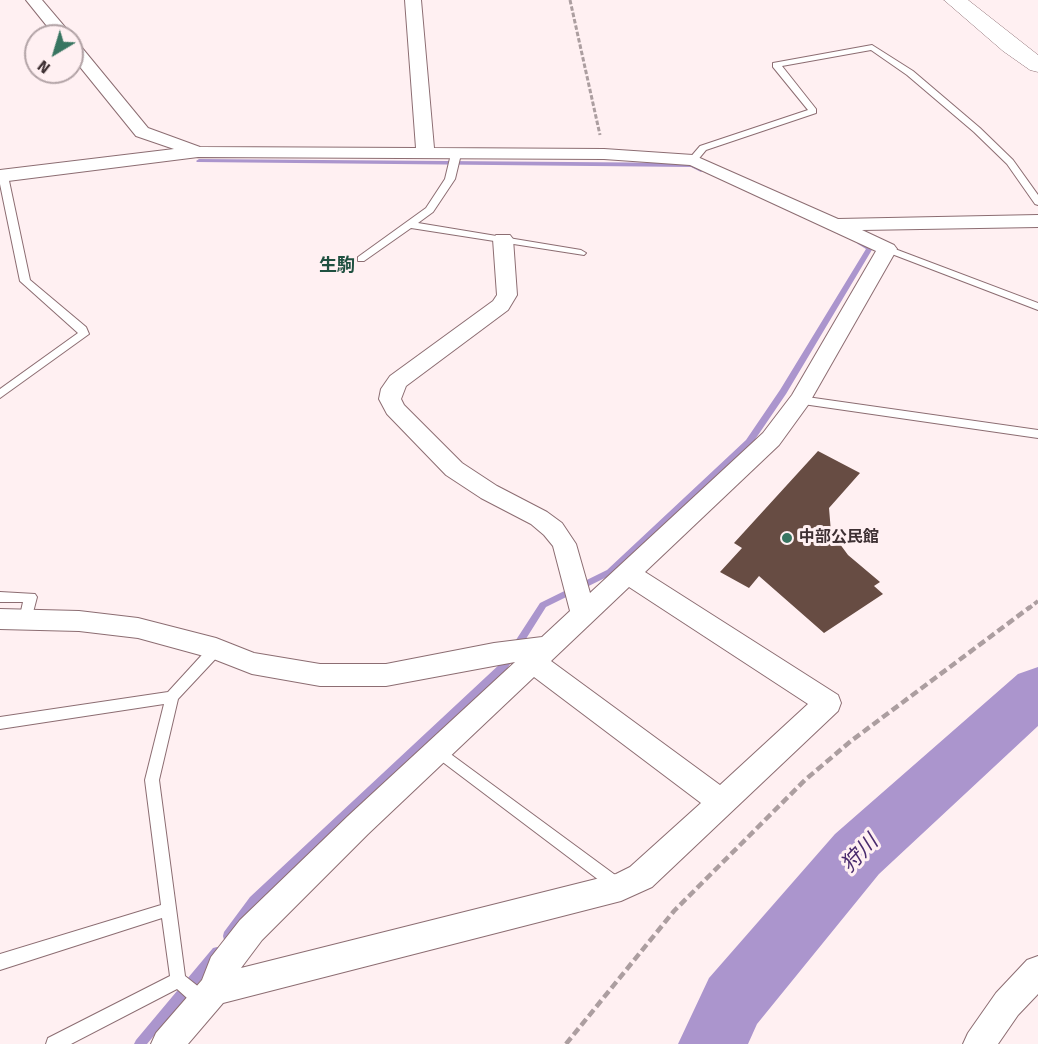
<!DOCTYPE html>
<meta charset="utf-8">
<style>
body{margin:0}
#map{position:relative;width:1038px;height:1044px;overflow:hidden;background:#fff0f2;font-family:"Fira Sans",sans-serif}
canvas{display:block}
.north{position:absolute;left:24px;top:24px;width:60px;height:60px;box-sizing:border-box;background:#fff0f2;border:2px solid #b2a3a6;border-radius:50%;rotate:218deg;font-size:16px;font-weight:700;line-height:24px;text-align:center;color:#3e3033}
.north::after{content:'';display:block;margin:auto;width:21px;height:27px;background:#387561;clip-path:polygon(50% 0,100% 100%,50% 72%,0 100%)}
</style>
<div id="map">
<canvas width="1038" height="1044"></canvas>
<div class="north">N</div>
</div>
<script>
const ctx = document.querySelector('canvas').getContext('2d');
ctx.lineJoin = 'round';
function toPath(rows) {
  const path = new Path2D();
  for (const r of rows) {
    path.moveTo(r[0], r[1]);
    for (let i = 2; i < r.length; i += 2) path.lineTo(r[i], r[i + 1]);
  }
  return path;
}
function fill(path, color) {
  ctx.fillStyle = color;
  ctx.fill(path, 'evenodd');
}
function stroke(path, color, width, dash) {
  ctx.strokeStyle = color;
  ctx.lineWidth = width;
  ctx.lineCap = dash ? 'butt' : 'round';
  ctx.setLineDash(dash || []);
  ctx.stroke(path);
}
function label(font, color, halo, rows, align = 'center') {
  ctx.font = font + ' "Fira Sans","Noto Sans JP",sans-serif';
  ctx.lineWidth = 6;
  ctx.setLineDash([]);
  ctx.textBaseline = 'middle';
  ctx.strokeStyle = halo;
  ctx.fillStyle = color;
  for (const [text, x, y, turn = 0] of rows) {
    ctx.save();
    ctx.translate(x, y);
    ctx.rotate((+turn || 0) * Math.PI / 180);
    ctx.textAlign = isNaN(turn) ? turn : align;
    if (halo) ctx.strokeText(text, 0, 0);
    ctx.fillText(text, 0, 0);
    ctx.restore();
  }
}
const stream = toPath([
 [199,159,692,163,704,170,701,172,691,167,197,162,196,161,199,159],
 [860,241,873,248,786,394,752,444,613,574,546,607,507,669,258,903,232,940,228,941,224,940,223,936,224,932,250,897,501,663,540,603,607,570,746,440,780,390,866,249,858,244,857,243,860,241],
 [217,947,221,948,222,952,221,956,147,1044,134,1044,136,1040,213,948,217,947]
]);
const river = toPath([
 [1038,667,1038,726,879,874,757,1024,748,1044,678,1044,709,978,835,834,1018,674,1038,667]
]);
const building = toPath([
 [818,451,860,473,829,508,831,532,848,555,880,582,874,586,883,594,824,633,759,576,749,588,720,572,742,548,734,543]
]);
const pathFar2 = toPath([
 [570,0,600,135]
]);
const pathFar1 = toPath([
 [1028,609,1038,601]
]);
const path = toPath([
 [566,1044,674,911,805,780,851,741,1030,607]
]);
const lane = toPath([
 [872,45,913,71,980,128,1013,160,1038,195,1038,205,1035,204,1007,164,974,132,907,75,871,50,782,66,816,109,816,113,706,150,696,162,693,163,688,160,700,146,808,110,773,67,773,63,872,45],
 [456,151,461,154,455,179,433,212,418,223,581,250,586,253,584,255,411,228,364,261,358,261,358,257,426,208,445,179,451,154,456,151],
 [3,173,8,176,30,280,86,327,89,334,0,398,0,389,78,333,20,281,0,184,0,174,3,173],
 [887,246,1038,303,1038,310,884,251,884,247,887,246],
 [800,396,1038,430,1038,438,796,403,794,400,796,397,800,396],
 [0,592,35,594,37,597,30,624,20,624,19,620,23,602,0,602,0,592],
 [216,644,221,645,223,649,221,653,178,699,159,780,185,976,209,995,211,1001,209,1007,203,1009,197,1007,177,989,71,1044,46,1044,48,1038,170,976,162,918,0,970,0,954,161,905,145,780,164,704,0,729,0,717,168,692,211,645,216,644],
 [437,744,622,880,624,885,622,890,617,892,612,890,432,754,430,750,432,746,437,744]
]);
const street = toPath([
 [26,0,42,0,70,33,72,36,55,36,26,0],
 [405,0,421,0,434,148,604,149,693,155,838,219,1038,215,1038,227,862,230,894,245,897,249,808,405,779,445,645,572,838,695,841,703,838,711,652,887,621,901,223,1003,188,1044,151,1044,156,1033,202,980,211,957,240,920,348,816,515,662,386,686,320,686,252,674,211,658,138,638,79,631,0,629,0,609,79,611,138,618,216,638,254,653,320,664,386,664,494,643,542,637,570,611,553,546,544,535,531,524,481,498,446,475,387,414,379,399,381,389,390,376,493,301,497,295,493,239,496,235,510,235,513,239,517,295,508,310,406,386,401,399,404,405,462,463,497,486,547,512,562,523,576,544,590,593,763,433,792,395,876,251,690,165,604,159,198,157,0,182,0,170,174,149,136,136,72,57,72,41,78,43,148,128,200,147,416,148,405,0],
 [629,587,808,704,720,785,551,661,629,587],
 [534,677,701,803,630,867,616,874,241,968,262,940,368,834,534,677],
 [1038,956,1038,994,1018,1015,998,1044,963,1044,968,1033,996,993,1027,960,1038,956]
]);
const secondary = toPath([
 [944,0,968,0,1038,55,1038,72,1030,70,1003,51,944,0]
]);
const markers = [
 [787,538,6,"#387561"]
];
const poiNames = [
 ["中部公民館",799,538]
];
const neighbourhoodNames = [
 ["生駒",337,266]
];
const nearWaternames = [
 ["狩川",860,854,-46]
];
fill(stream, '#ab95cd');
fill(river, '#ab95cd');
fill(building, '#674c43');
stroke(lane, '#8c6d72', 2);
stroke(street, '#8c6d72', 2);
stroke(secondary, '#8c6d72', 1);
stroke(pathFar2, '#ac9ea0', 3, [4.5, 2]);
stroke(pathFar1, '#ac9ea0', 4, [5, 3]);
stroke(path, '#ac9ea0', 4.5, [8, 4]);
fill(lane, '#fff');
fill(street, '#fff');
fill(secondary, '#fff');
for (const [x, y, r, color] of markers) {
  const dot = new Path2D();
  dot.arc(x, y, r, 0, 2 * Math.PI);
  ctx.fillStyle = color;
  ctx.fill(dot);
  stroke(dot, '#fff0f2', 2);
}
label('bold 16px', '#3e3033', '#fff0f2', poiNames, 'left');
label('bold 18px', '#1f5040', '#fff0f2', neighbourhoodNames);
label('italic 21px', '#4a2b6e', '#fff0f2', nearWaternames);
</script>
